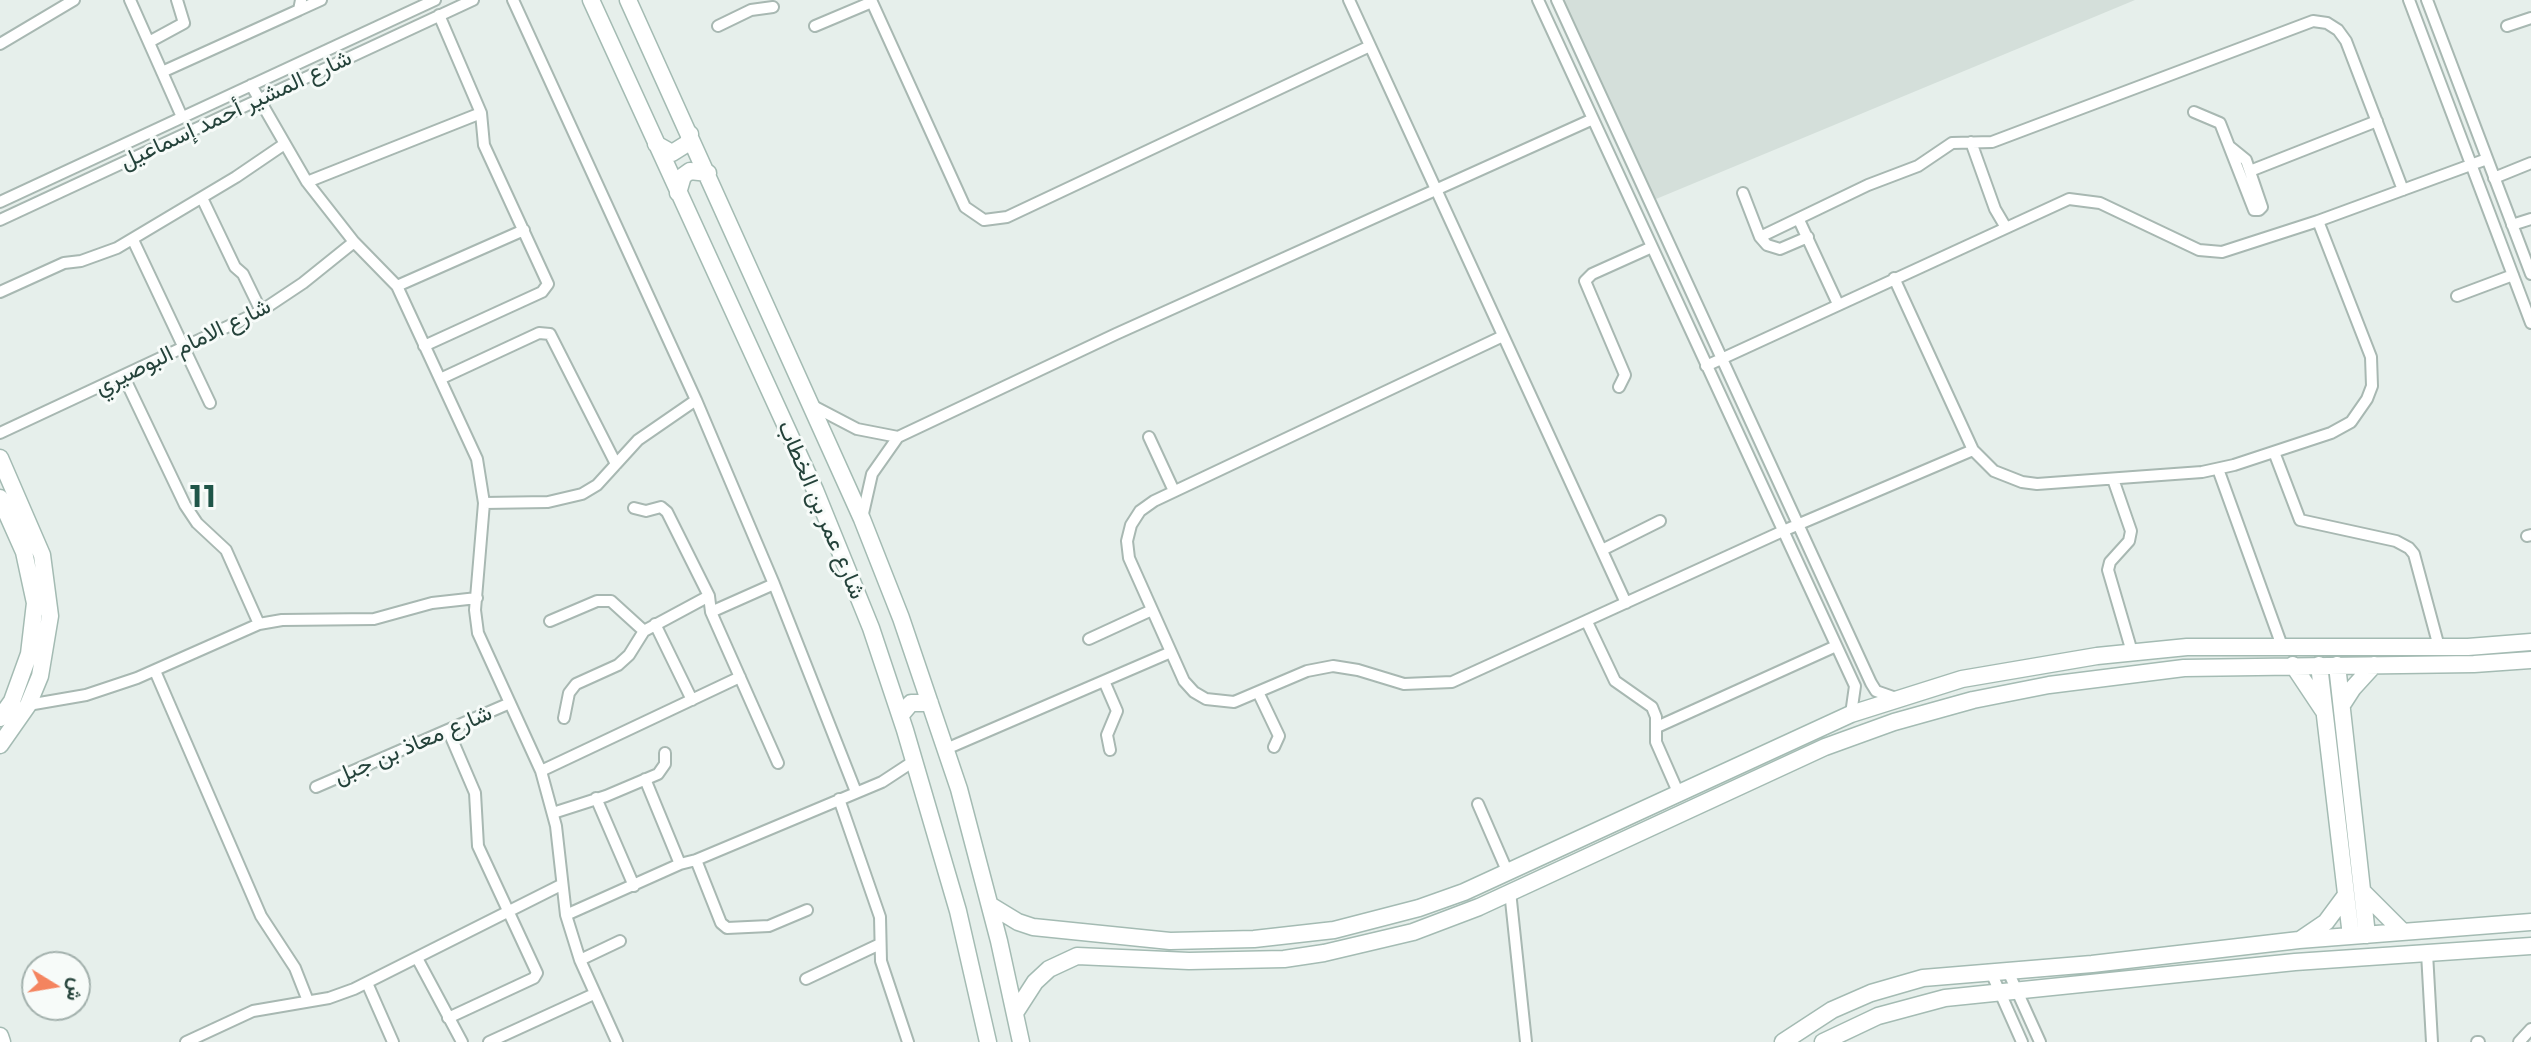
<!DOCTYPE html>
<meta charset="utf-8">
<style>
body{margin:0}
#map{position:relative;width:2531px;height:1042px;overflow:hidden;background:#e6efeb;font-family:Montserrat,Vazirmatn,sans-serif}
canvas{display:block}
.north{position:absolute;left:21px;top:951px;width:70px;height:70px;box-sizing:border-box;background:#f7fbf9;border:2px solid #a3b1ad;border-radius:50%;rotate:101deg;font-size:19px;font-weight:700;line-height:28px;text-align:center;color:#24423a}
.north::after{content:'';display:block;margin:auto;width:24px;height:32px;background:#f4845f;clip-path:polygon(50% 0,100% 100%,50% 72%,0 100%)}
</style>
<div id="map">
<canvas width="2531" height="1042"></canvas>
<div class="north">ش</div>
</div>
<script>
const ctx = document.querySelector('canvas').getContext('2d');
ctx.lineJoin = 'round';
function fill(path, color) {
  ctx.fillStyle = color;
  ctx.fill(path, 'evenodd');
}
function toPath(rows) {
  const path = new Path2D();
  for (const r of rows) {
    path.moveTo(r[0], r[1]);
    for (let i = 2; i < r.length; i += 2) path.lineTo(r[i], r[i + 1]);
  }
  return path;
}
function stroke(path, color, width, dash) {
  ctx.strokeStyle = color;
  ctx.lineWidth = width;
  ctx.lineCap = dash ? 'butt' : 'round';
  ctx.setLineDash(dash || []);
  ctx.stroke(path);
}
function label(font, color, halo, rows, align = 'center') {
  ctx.font = font + ' Montserrat,Vazirmatn,sans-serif';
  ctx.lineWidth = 6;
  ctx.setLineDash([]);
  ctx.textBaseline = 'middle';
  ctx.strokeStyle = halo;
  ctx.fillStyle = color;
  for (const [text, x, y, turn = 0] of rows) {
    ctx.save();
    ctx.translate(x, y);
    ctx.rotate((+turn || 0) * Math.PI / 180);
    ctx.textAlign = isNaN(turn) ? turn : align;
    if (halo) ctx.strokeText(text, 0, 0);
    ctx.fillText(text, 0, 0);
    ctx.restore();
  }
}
const built = toPath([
 [1551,0,2135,0,1644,204]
]);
const street = toPath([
 [130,0,182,117],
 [513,0,696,400,774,584,856,792],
 [871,0,965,207,984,220,1007,217,1370,46],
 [1349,0,1626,603],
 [1538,0,1855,686,1851,714],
 [1557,0,1871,683,1876,691,1896,698],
 [2409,0,2531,323],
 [2427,0,2531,274],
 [299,10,321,0],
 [718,26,751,10,773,7],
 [815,26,872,2],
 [2507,26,2531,18],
 [149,42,184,23,177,0],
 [0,44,74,0],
 [162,72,299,10,301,0],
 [251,85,307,182,354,242,397,286,477,459,484,503,475,610,478,633,541,771,556,826,566,915,580,960,617,1042],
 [2194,112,2220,123,2254,210,2259,210,2262,207,2246,160,2230,147],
 [1971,142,1995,209,2005,226],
 [2250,171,2377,121],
 [2494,178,2531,163],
 [307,182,481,113],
 [1743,193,1760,237,1767,245,1780,249,1808,237],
 [202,198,235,267,243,274,261,311],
 [0,202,435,0],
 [0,220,473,0],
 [1799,220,1838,304],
 [2512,225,2531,219],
 [1760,237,1868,185,1918,166,1952,143,1992,142,2313,21,2327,23,2338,30,2346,41,2403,190],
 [133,240,210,403],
 [1894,278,1973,450,1994,471,2022,482,2037,484,2202,472,2234,465,2331,433,2351,422,2367,399,2372,386,2371,357,2318,221],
 [397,286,524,230],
 [0,292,64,263,81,261,117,248,236,177,283,145],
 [2457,296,2513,275],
 [1503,336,1154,501,1140,511,1131,525,1127,541,1129,558,1184,681,1194,692,1206,699,1234,702,1307,671,1333,666,1358,670,1404,684,1452,682,1783,531,1973,450],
 [424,346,542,292,548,284,484,145,481,113,439,15],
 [1706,366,2069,199,2100,203,2199,250,2222,252,2318,221,2487,159],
 [124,377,185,505,197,523,226,550,259,624],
 [440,379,539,333,550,334,616,464],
 [1619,387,1625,375,1585,281,1592,274,1652,247],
 [813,406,857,429,898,437],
 [0,433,261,311,303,283,354,242],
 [1149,437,1174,491],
 [2274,452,2300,520,2396,541,2409,548,2414,554,2439,647],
 [2218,469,2282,646],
 [2113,479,2131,531,2129,541,2110,562,2108,570,2132,652],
 [484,503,548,502,582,494,597,485,638,440,696,400],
 [634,508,646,511,661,507,667,512,709,596,711,612,778,763],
 [862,518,872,474,898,437,1116,334,1593,119],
 [2527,536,2531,535],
 [1602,550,1660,521],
 [711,612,774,584],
 [550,621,597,601,611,601,644,631],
 [1587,622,1615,681,1652,707,1656,717,1656,742,1678,792],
 [655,624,692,700],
 [1089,639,1152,610],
 [155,671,261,916,295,968,308,1001],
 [1104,681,1117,711,1107,735,1110,750],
 [1258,692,1279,736,1274,747],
 [28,705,86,695,137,678,259,624,282,620,374,619,432,603,477,598],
 [564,718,569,693,576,684,618,665,629,655,644,631,709,596],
 [1657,727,1836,646],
 [946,749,1171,652],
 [541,771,740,677],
 [645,779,680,864],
 [316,787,510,703],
 [596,798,634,886],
 [839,799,880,917,881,961,908,1042],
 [1478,804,1508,873],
 [553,813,606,796,658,774,665,764,665,753],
 [696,860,721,923,727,928,769,926,807,910],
 [1510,891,1526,1042],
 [566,915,680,864,696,860,882,782,914,761],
 [2427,953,2432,1042],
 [417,958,462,1042],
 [580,960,620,941],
 [2007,969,2040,1042],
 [1990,970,2022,1042],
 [806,979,880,944],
 [367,983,393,1042],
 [448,1018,534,978,537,973,478,846,475,793,448,730],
 [186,1042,253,1011,329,998,354,989,561,885],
 [489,1042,594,994],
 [2477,1042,2479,1042],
 [2519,1042,2531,1029]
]);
const secondary = toPath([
 [591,0,815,490,871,628,905,730,958,911,988,1042],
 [628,0,862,519,901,618,959,789,999,941,1021,1042],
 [656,144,672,153,688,143,690,134],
 [678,193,683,176,690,171,708,173],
 [0,458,42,555,50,616,40,676,28,705,0,745],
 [0,498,24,552,35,603,29,654,12,701,0,718],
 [2293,665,2323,710],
 [2319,665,2351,936],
 [2337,665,2367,935],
 [2342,705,2353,688,2374,665],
 [901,715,911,703,930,703],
 [2362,891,2403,932],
 [990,905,1018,922,1033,927,1170,941,1254,939,1334,930,1419,908,1464,892,1851,714,1962,679,2097,656,2187,647,2468,647,2531,642],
 [2301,939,2326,922,2346,895],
 [1015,1013,1035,982,1049,969,1077,956,1189,961,1284,959,1324,953,1413,932,1479,907,1825,747,1894,722,1973,700,2049,685,2184,668,2474,664,2531,660],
 [0,1036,2,1042],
 [1783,1042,1832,1010,1871,993,1923,978,2092,964,2299,940,2531,922],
 [1823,1042,1878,1016,1945,998,2295,962,2531,946]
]);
const streetNames = [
 ["شارع المشير أحمد إسماعيل",236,110,-25],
 ["شارع الامام البوصيري",183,347,-26],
 ["شارع عمر بن الخطاب",821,510,67],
 ["شارع معاذ بن جبل",413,745,-23]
];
const districtNames = [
 ["11",204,498]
];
fill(built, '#d4dfda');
stroke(street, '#a8b8b2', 14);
stroke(secondary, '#a4bbb3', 19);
stroke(street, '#fff', 10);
stroke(secondary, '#fff', 16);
label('23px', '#24423a', '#f7fbf9', streetNames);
ctx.letterSpacing = '2px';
label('bold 30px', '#1f5548', '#f7fbf9', districtNames);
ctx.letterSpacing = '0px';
</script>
